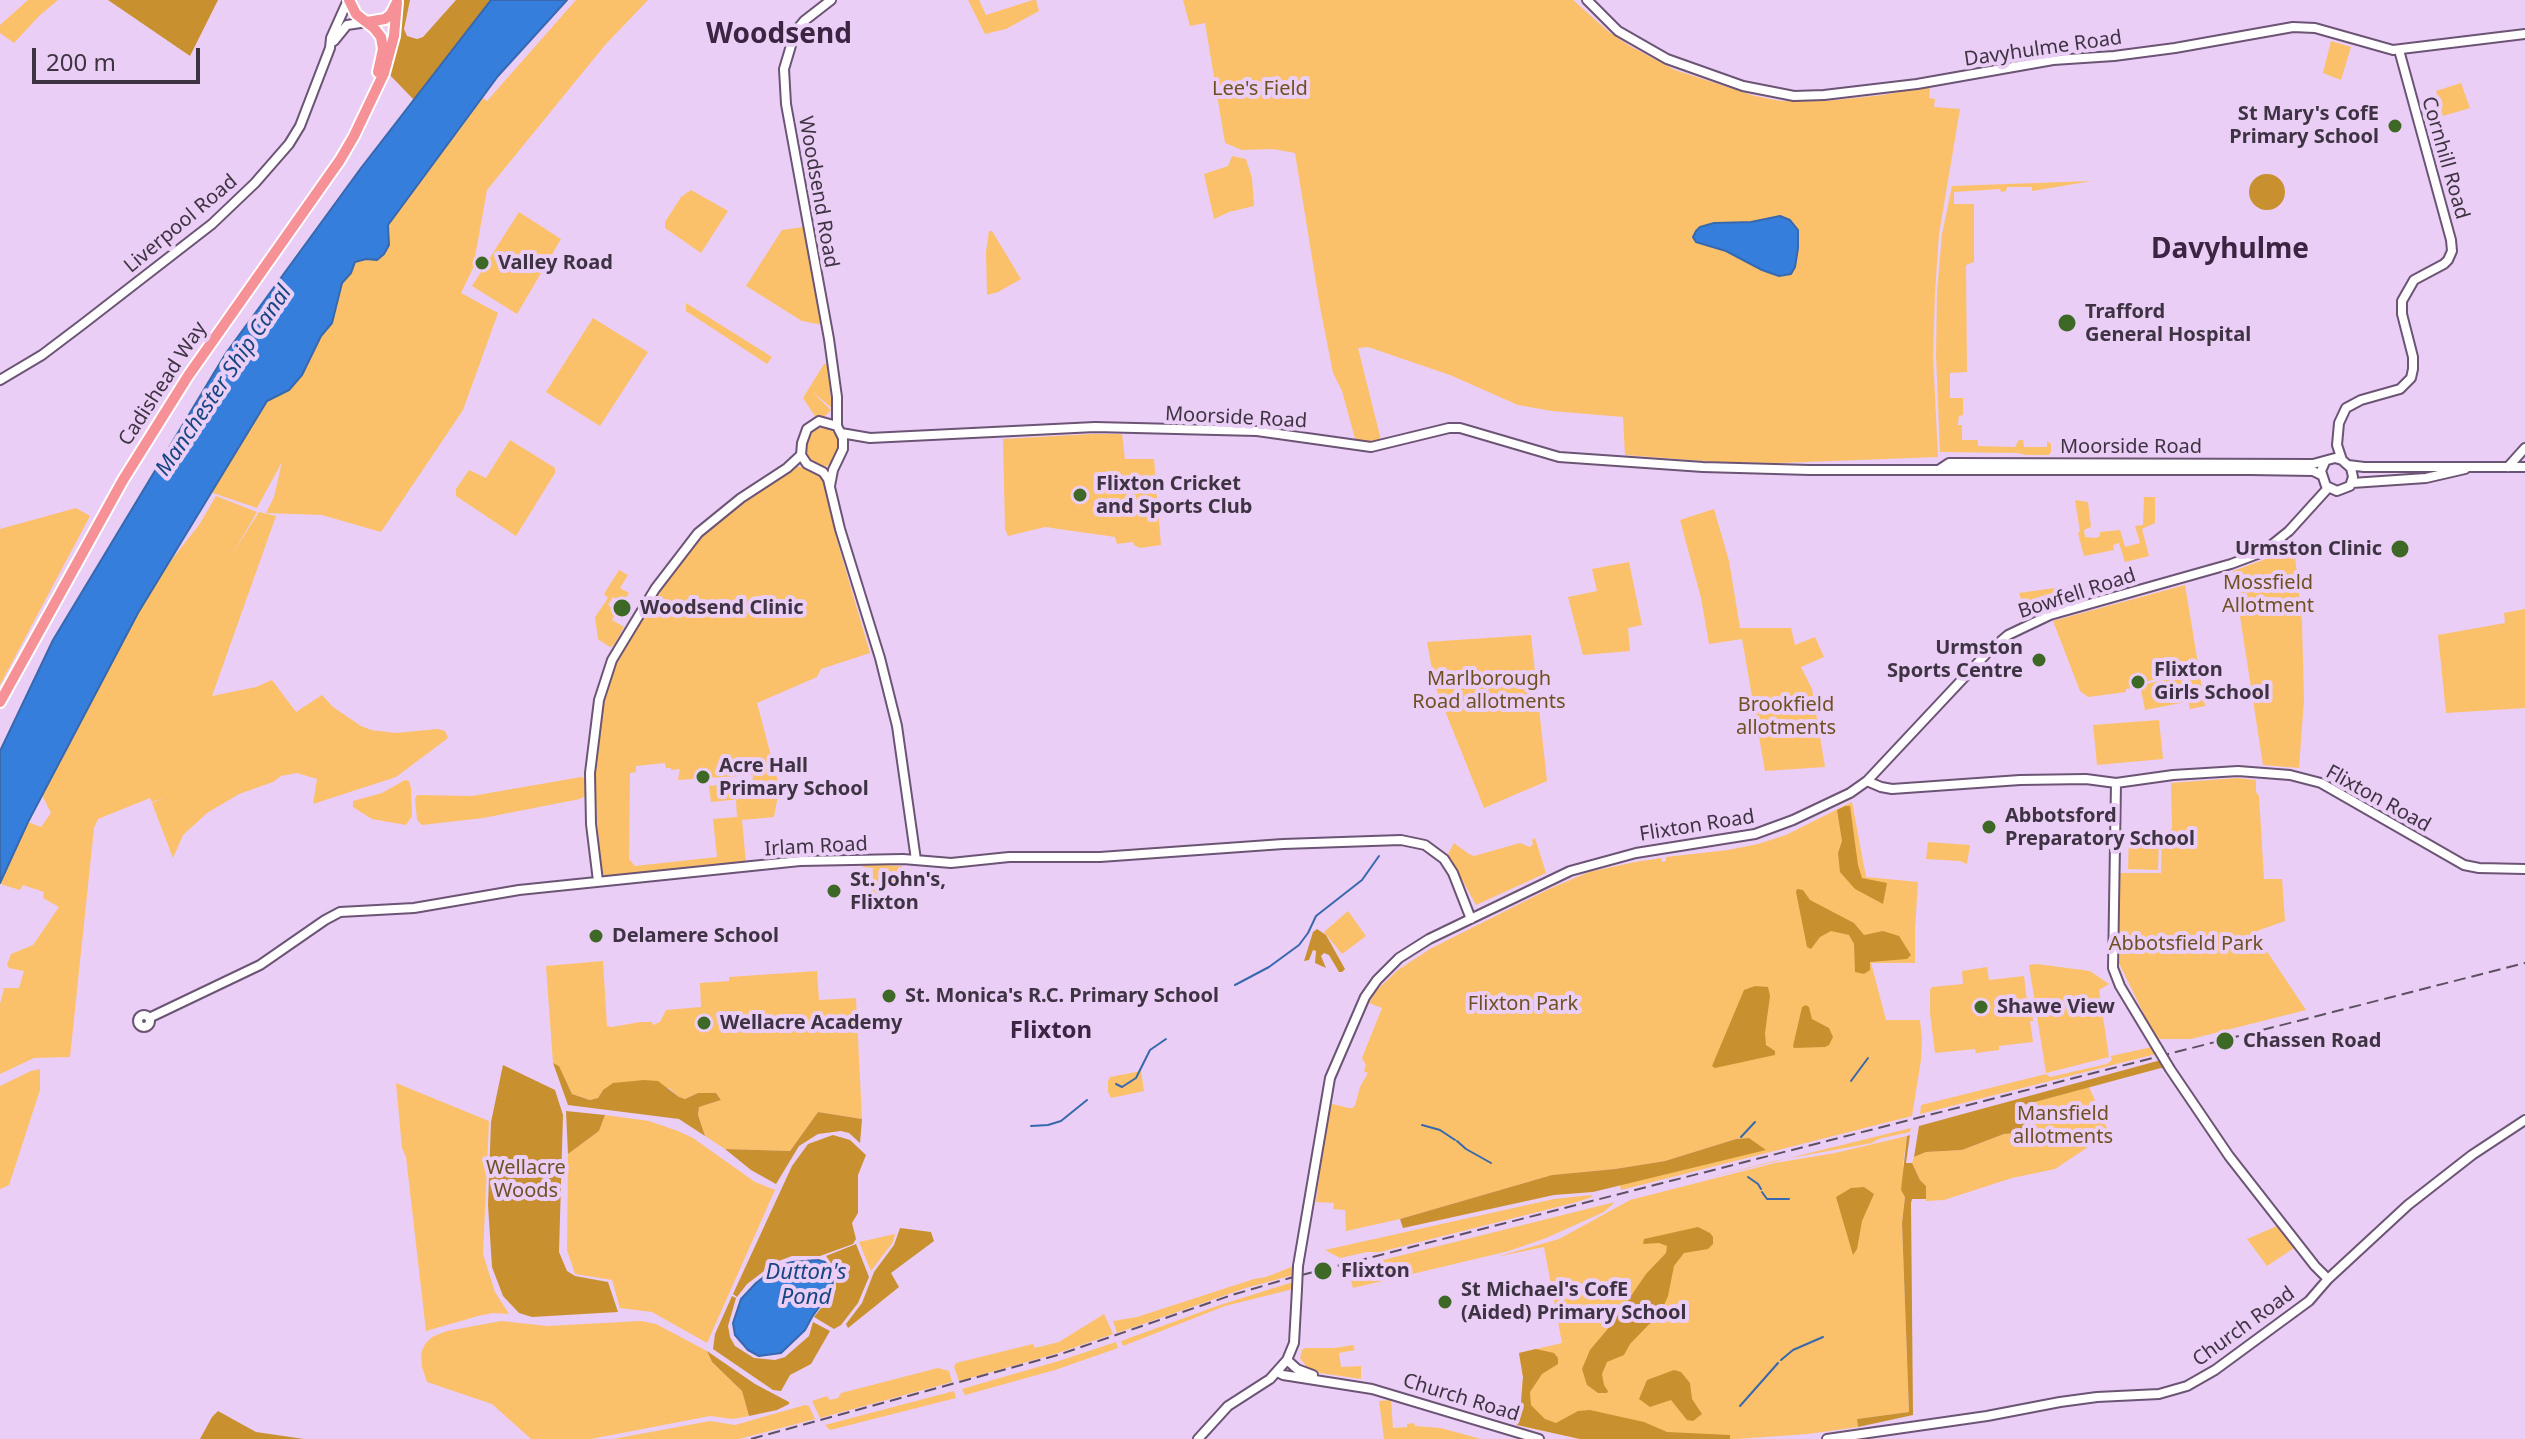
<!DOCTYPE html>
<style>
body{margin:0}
#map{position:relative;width:2525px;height:1439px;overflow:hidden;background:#eacef5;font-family:"Noto Sans",sans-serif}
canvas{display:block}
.scale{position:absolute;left:32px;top:48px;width:168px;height:36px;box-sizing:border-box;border:4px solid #3e3343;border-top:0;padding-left:10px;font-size:24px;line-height:28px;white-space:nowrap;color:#3e3343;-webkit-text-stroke:6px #eacef5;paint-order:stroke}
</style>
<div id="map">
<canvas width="2525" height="1439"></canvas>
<div class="scale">200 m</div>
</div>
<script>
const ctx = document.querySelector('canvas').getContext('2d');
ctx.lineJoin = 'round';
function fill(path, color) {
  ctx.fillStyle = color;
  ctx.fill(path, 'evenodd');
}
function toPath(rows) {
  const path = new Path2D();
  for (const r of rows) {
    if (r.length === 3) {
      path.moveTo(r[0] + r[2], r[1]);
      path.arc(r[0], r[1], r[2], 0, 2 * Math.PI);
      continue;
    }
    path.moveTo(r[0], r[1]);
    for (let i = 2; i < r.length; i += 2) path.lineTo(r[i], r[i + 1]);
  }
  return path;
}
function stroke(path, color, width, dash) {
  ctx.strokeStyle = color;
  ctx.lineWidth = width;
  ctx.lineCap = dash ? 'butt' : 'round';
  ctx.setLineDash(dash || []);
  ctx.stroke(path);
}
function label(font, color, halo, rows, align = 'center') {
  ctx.font = font + ' "Noto Sans",sans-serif';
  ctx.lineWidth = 8;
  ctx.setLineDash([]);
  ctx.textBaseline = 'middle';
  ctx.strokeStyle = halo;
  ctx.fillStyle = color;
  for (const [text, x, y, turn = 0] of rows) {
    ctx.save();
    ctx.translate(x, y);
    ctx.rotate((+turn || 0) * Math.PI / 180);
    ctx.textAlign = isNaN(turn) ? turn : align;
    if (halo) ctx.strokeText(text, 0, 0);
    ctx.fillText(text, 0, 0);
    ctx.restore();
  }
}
const green = toPath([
 [28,0,58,0,39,16,14,43,0,33,0,25],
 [576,0,648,0,605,45,487,190,473,268,461,293,498,313,463,410,381,532,322,515,266,513,274,497,282,462,257,508,210,492,267,401,289,390,302,375,321,336,332,323,342,283,351,273,355,262,366,259,377,260,389,233,388,225,483,98,487,101],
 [968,0,979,0,986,15,1033,0,1036,0,1039,11,1006,29,985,34],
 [1183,0,1573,0,1609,32,1630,46,1675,70,1755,96,1781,101,1826,101,1883,95,1930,86,1929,98,1935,99,1934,107,1960,109,1939,234,1935,292,1933,356,1938,457,1778,463,1716,462,1625,455,1623,417,1552,411,1518,405,1450,375,1368,347,1358,348,1381,440,1356,442,1342,391,1333,373,1320,307,1295,153,1273,149,1242,150,1225,143,1205,23,1190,26],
 [2331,41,2351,47,2341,80,2323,73],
 [2461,83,2470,108,2443,116,2436,91],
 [1232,156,1246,159,1252,178,1254,206,1229,212,1214,219,1204,174,1228,166],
 [2092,181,2032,191,2032,187,2007,187,2006,191,2001,192,2000,189,1954,192,1954,204,1974,204,1974,262,1966,265,1967,372,1950,373,1950,398,1963,398,1963,415,1959,416,1958,423,1958,425,1962,425,1962,440,1978,440,1978,446,2015,447,2019,440,2023,440,2024,447,2047,447,2047,441,2051,444,2051,452,2049,455,2026,455,2018,453,1940,452,1936,355,1937,292,1942,234,1952,186],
 [691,190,728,211,701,253,665,228,665,222,681,197],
 [519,212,561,239,517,314,472,286],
 [803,227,823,325,802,321,746,286,782,230],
 [989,231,992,231,1021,279,998,292,987,295,986,252],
 [686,303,772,357,767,364,686,311],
 [593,318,648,352,600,426,546,392],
 [824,364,827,364,832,408,811,391,831,410,825,416,815,416,803,398],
 [819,428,831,429,836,435,838,443,838,453,834,463,821,468,809,461,805,451,809,435],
 [1092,434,1122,434,1125,459,1154,459,1161,545,1140,548,1134,545,1133,542,1117,544,1115,537,1045,527,1008,536,1005,529,1003,439],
 [510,440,555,468,555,473,516,536,456,496,456,489,469,470,486,478],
 [794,467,801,467,819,475,823,480,838,544,870,653,821,669,817,677,757,703,778,782,752,785,753,775,678,780,680,769,671,770,671,768,666,768,665,763,636,766,636,772,630,773,629,859,635,866,717,857,713,819,737,817,736,800,741,799,711,802,709,786,742,783,743,799,778,795,774,817,742,820,746,863,606,876,601,873,594,777,605,689,613,670,642,617,687,550,731,512],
 [216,496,257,512,233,553,259,512,276,516,212,696,256,687,272,680,296,712,322,695,333,707,361,726,371,730,395,733,438,729,445,731,448,738,396,777,313,804,317,779,297,773,281,776,273,782,239,794,207,813,183,835,173,858,152,803,164,798,152,802,150,798,98,819,94,828,70,1057,34,1058,0,1074,0,1004,4,988,19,988,24,971,9,968,7,965,11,954,33,945,59,907,43,898,44,892,23,885,20,890,0,884,0,881,28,822,41,827,51,813,42,795,138,613,169,563,199,525],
 [2144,497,2155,497,2155,523,2142,529,2149,556,2125,562,2119,543,2113,545,2114,550,2084,556,2078,533,2080,532,2075,500,2088,502,2091,527,2084,530,2085,537,2096,538,2100,536,2100,532,2120,530,2125,547,2140,543,2135,526,2143,525],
 [76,508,90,516,0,685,0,529],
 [1714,509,1729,561,1740,628,1791,628,1795,645,1815,637,1824,657,1801,667,1812,689,1825,767,1765,771,1742,639,1709,644,1701,598,1680,520],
 [2274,556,2295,556,2302,623,2304,700,2299,768,2263,765,2233,571],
 [1629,562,1642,625,1628,628,1630,651,1583,655,1568,597,1597,591,1592,569],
 [619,570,628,575,620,588,629,593,623,602,613,597,608,605,617,611,612,620,624,627,614,645,610,647,598,639,595,617,608,598,604,594],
 [2185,585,2205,706,2190,709,2182,674,2138,683,2138,687,2126,689,2126,692,2088,697,2080,691,2053,621],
 [2061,587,2063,602,2020,616,2018,608,2023,606,2019,593],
 [2525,609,2525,708,2446,713,2438,635,2505,623,2504,613],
 [1531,635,1547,781,1484,808,1435,686,1427,642],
 [2181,677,2186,702,2145,710,2140,685],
 [2159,720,2163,759,2097,765,2093,725],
 [581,777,585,778,585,796,580,799,483,818,422,825,417,820,415,799,417,795,472,796],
 [2237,778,2256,780,2256,792,2259,796,2264,879,2282,879,2285,921,2254,932,2306,1010,2191,1039,2156,1039,2118,961,2116,946,2119,873,2161,873,2162,832,2168,832,2172,828,2171,783],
 [405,780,409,781,411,788,412,816,406,825,372,819,353,807,353,801,382,793],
 [1852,802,1866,877,1918,882,1915,928,1915,963,1871,963,1886,1020,1920,1020,1922,1040,1921,1060,1912,1116,1621,1190,1620,1185,1749,1138,1736,1139,1665,1161,1615,1169,1552,1175,1400,1219,1346,1231,1345,1210,1333,1209,1334,1203,1316,1202,1328,1103,1349,1108,1353,1108,1355,1105,1360,1087,1368,1073,1364,1071,1366,1065,1362,1058,1382,1008,1369,1003,1376,991,1398,970,1430,949,1547,890,1589,872,1635,862,1661,858,1662,862,1666,861,1666,857,1728,850,1758,844,1786,835],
 [2129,835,2159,836,2158,870,2128,869],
 [1535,838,1546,873,1476,905,1448,854,1454,843,1469,854,1474,856,1520,843,1530,847,1533,844,1532,840],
 [1928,842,1970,845,1967,864,1960,861,1926,859],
 [865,864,902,866,903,869,894,885,882,889,882,894,871,894,873,868,862,867],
 [1348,911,1366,936,1342,954,1324,932],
 [603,961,607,1026,612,1027,640,1022,652,1022,653,1025,660,1022,666,1010,701,1007,700,983,729,981,729,977,817,971,819,1000,856,998,862,1119,818,1112,790,1151,725,1149,705,1136,698,1115,699,1107,721,1100,716,1093,698,1093,685,1099,679,1097,669,1088,603,1090,598,1098,591,1100,572,1094,559,1066,553,1063,546,966],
 [2037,964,2090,971,2109,984,2099,990,2109,1057,2046,1073,2029,965],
 [1987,967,1989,980,2024,976,2027,1001,2031,1001,2033,1021,2030,1021,2033,1042,1999,1046,1999,1050,1976,1053,1975,1049,1935,1053,1930,1013,1930,990,1932,987,1963,984,1962,971],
 [2152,1047,2156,1054,1920,1114,1921,1105,2046,1074,2050,1077,2107,1064,2112,1060,2111,1056],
 [40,1069,40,1090,9,1185,0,1189,0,1086,31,1071],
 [1141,1071,1144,1091,1111,1098,1108,1092,1108,1081,1110,1077],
 [396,1083,489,1121,483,1254,495,1292,509,1314,493,1313,478,1316,426,1331,406,1157,402,1148],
 [2089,1087,2109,1133,2055,1169,2012,1178,1944,1200,1926,1201,1926,1186,1920,1180,1912,1163,1914,1157,1926,1152,1962,1150,2004,1134,2029,1132,2020,1106],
 [605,1115,649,1121,678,1131,693,1138,755,1182,775,1190,707,1343,652,1312,620,1308,612,1280,575,1274,567,1250,568,1154,599,1131],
 [1911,1128,1910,1132,1878,1139,1872,1143,1774,1161,1704,1179],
 [1907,1136,1903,1164,1905,1197,1902,1223,1909,1412,1857,1419,1858,1427,1808,1434,1736,1439,1580,1439,1517,1425,1515,1420,1521,1402,1523,1377,1519,1353,1562,1343,1544,1247,1496,1257,1559,1239,1630,1200,1775,1163,1835,1153],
 [1591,1195,1592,1197,1577,1202,1380,1252,1367,1252,1340,1258,1325,1250,1554,1199],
 [1615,1202,1604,1212,1546,1238,1509,1251,1353,1288,1349,1272,1351,1268],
 [2277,1226,2294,1248,2267,1266,2247,1239],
 [895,1234,893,1242,871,1271,859,1242],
 [1294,1266,1293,1275,1246,1288,1117,1333,1113,1321,1137,1317,1254,1279,1266,1277],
 [1293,1282,1293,1289,1225,1306,1123,1346,1121,1341,1220,1305],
 [1104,1314,1113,1334,1055,1354,959,1381,954,1367,956,1363,1033,1344,1035,1348,1059,1342],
 [501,1321,547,1326,641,1321,656,1324,707,1351,712,1362,742,1391,749,1416,733,1419,710,1416,591,1439,531,1439,492,1404,427,1382,422,1367,421,1353,425,1344,432,1337,447,1331],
 [1116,1342,1118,1348,1055,1370,965,1395,962,1389,1062,1360],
 [1353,1345,1355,1350,1339,1353,1341,1367,1361,1366,1361,1379,1320,1373,1307,1367,1300,1358,1302,1350,1305,1348,1335,1348],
 [938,1368,949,1371,952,1382,820,1418,812,1401,827,1396,830,1400,838,1398,841,1393],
 [954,1391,956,1398,830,1430,825,1425],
 [1391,1400,1393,1428,1407,1427,1407,1424,1414,1423,1415,1426,1441,1428,1481,1439,1384,1439,1379,1401],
 [805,1405,809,1406,815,1419,739,1439,613,1439,710,1421,735,1425]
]);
const forest = toPath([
 [108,0,218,0,190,56],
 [403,0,410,0,404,29,407,36,417,39,423,37,456,0,491,0,414,100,387,72,398,31],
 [2267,192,18],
 [1845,806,1850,806,1858,865,1862,878,1887,883,1883,904,1855,889,1840,872,1838,853,1842,841,1837,810],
 [1797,889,1803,890,1810,900,1854,923,1864,935,1883,931,1899,936,1911,955,1907,959,1870,962,1870,970,1864,974,1855,972,1854,944,1849,935,1831,931,1820,937,1811,949,1807,947,1796,892],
 [1317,929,1326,935,1345,969,1342,972,1339,972,1329,955,1324,953,1321,956,1326,968,1315,963,1316,951,1313,950,1309,960,1304,961,1313,932],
 [1755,986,1768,987,1770,996,1765,1033,1766,1045,1775,1051,1775,1055,1715,1068,1712,1066,1744,990],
 [1806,1005,1809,1007,1812,1019,1829,1028,1833,1037,1829,1045,1825,1047,1794,1048,1793,1046,1802,1007],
 [2161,1060,2168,1071,2161,1068,2020,1106,2029,1132,2004,1134,1962,1150,1926,1152,1914,1157,1919,1126],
 [553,1063,559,1066,572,1094,590,1100,598,1098,603,1090,613,1083,644,1080,658,1081,679,1097,685,1099,698,1093,716,1093,721,1100,699,1107,698,1115,705,1136,679,1119,568,1105],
 [503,1065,555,1090,563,1115,559,1252,567,1271,575,1276,608,1282,618,1312,532,1317,519,1313,503,1296,492,1267,488,1205,491,1122],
 [566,1111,605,1115,599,1131,568,1154],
 [818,1112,862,1119,860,1143,849,1133,841,1131,818,1134,799,1146,776,1184,751,1170,725,1149,790,1151],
 [833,1135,850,1140,866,1155,858,1175,858,1213,852,1223,856,1239,853,1244,820,1256,792,1256,776,1262,747,1284,737,1297,733,1294,792,1166,808,1144],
 [1910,1135,1906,1163,1912,1163,1920,1180,1926,1186,1926,1199,1912,1199,1911,1203,1913,1415,1858,1427,1857,1419,1909,1412,1902,1223,1905,1197,1901,1190,1907,1136],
 [1749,1138,1766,1150,1593,1192,1554,1195,1403,1228,1400,1219,1552,1175,1615,1169,1665,1161,1736,1139],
 [1864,1187,1874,1194,1862,1221,1857,1249,1853,1255,1836,1197,1851,1188],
 [1698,1227,1710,1233,1713,1237,1713,1244,1708,1249,1684,1253,1674,1266,1668,1296,1661,1312,1630,1344,1624,1355,1607,1362,1602,1374,1604,1385,1608,1391,1607,1393,1598,1393,1587,1385,1582,1369,1590,1350,1611,1325,1646,1274,1666,1253,1667,1246,1659,1243,1643,1244,1644,1239],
 [900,1228,931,1232,934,1241,891,1273,899,1287,848,1328,846,1324,862,1303,874,1272,894,1245],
 [856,1244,869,1277,858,1303,841,1325,834,1329,814,1317,836,1289,836,1270,826,1256],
 [732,1296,736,1298,728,1326,730,1337,735,1346,754,1358,775,1360,785,1357,809,1336,813,1322,830,1331,811,1364,790,1375,781,1391,773,1390,713,1349,715,1334],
 [1536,1349,1554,1353,1558,1358,1558,1364,1542,1374,1530,1392,1531,1405,1545,1419,1556,1423,1578,1411,1590,1410,1644,1422,1667,1432,1730,1435,1730,1439,1580,1439,1517,1425,1515,1420,1521,1402,1523,1377,1519,1353],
 [707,1351,755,1384,789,1402,789,1404,777,1410,749,1416,742,1391,712,1362],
 [1674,1370,1681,1372,1690,1383,1692,1399,1702,1414,1693,1421,1687,1420,1671,1400,1650,1407,1639,1399,1647,1380],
 [218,1411,256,1432,304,1439,200,1439,212,1417]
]);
const water = toPath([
 [491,0,567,0,498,76,388,225,389,245,384,254,377,260,366,259,355,262,351,273,342,283,332,323,321,336,302,375,289,390,267,401,138,613,28,822,0,883,0,751,53,640,226,353,361,168,491,0],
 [1780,216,1790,220,1798,230,1798,248,1795,267,1791,274,1779,276,1762,270,1726,251,1696,242,1693,237,1696,231,1700,227,1714,223,1751,222,1780,216],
 [818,1260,825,1262,832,1271,833,1288,812,1317,805,1330,781,1353,759,1356,748,1350,735,1335,733,1323,741,1299,756,1283,778,1266,792,1262,818,1260]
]);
const stream = toPath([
 [1235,985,1269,967,1299,945,1308,933,1316,916,1362,880,1379,856],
 [1851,1081,1868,1058],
 [1116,1084,1122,1087,1136,1078,1150,1050,1166,1039],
 [1422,1125,1440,1130,1455,1140],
 [1031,1126,1048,1125,1061,1121,1087,1100],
 [1741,1137,1755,1122],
 [1457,1141,1466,1149,1491,1163],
 [1748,1177,1758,1184,1761,1189],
 [1762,1192,1767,1199,1789,1199],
 [1781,1360,1793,1350,1823,1337],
 [1740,1406,1778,1363]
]);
const secondary = toPath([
 [831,0,804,21,795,32,784,69,786,104,829,339,837,397,837,426],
 [1587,0,1618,31,1667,59,1743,86,1794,96,1824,95,1917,84,2053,60,2114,56,2175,48,2293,27,2315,28,2393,50,2525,34],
 [334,41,347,25,367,22],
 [0,380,42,355,83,324,212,224,255,183,289,144,300,126,330,48,331,38,348,0],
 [841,433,870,438,1095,427,1257,431,1371,447,1449,428,1460,428,1559,457,1703,467,1810,470,2251,470,2313,471,2321,475],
 [2342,460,2337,445,2339,423,2346,408,2361,400,2400,389,2411,378,2413,369,2413,357,2402,314,2402,301,2414,280,2444,264,2448,260,2452,251,2451,240,2399,50],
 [2348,465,2364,467,2525,467],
 [2508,467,2525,448],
 [1940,469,1949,463,2313,464,2335,458,2342,460,2351,468,2353,477,2350,486,2337,491,2326,486,2321,471,2325,462],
 [2352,483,2426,478,2465,469],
 [830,486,833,470,843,449,843,438,837,426,819,421,807,429,802,443,801,455,807,464,823,472,828,479,840,529,880,658,897,726,916,860],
 [1867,781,1881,787,1892,789,2020,780,2086,779,2116,783,2173,775,2238,771,2290,775,2321,783,2464,865,2479,868,2525,869],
 [2116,783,2113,968,2120,986,2158,1049],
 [598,881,591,824,590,773,599,700,612,660,655,589,698,533,741,498,787,468,801,455],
 [144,1021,6],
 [149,1018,260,965,325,920,340,912,414,908,519,890,800,861,903,859,951,863,1009,857,1100,857,1283,844,1401,840,1425,845,1444,859,1453,873,1471,919],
 [2170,1069,2229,1156,2315,1266,2328,1279],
 [1298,1266,1330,1078,1365,997,1377,980,1399,958,1429,939,1570,871,1636,853,1755,834,1793,820,1850,793,1867,781,1987,653,2008,635,2050,615,2231,564,2263,552,2289,531,2328,488],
 [1287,1360,1297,1369,1313,1375],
 [1277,1372,1283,1375,1372,1389,1539,1439],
 [1198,1439,1228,1406,1270,1379,1287,1360,1294,1343,1297,1289],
 [1827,1439,1987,1416,2060,1402,2097,1397,2159,1394,2187,1386,2215,1370,2309,1301,2328,1279,2408,1205,2472,1155,2525,1120]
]);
const highway = toPath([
 [349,0,356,14,374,28,381,37,383,49,378,72],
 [367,22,385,19,391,14,396,4],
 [0,702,123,480,188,376,340,160,354,136,384,73,394,36,397,2]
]);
const rail = toPath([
 [751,1439,1058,1355,1232,1295,1290,1278,2525,963]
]);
const secondaryBridge = toPath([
 [2158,1049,2170,1069],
 [1297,1289,1298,1266]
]);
const markers = [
 [2395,126,8,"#3d6826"],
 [482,263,8,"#3d6826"],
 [2067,323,10,"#3d6826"],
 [1080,495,8,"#3d6826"],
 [2400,549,10,"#3d6826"],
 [622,608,10,"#3d6826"],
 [2039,660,8,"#3d6826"],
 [2138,682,8,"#3d6826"],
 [703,777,8,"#3d6826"],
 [1989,827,8,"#3d6826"],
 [834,891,8,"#3d6826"],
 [596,936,8,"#3d6826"],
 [889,996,8,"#3d6826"],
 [1981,1007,8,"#3d6826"],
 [704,1023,8,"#3d6826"],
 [2225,1041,10,"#3d6826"],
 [1323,1271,10,"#3d6826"],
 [1445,1302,8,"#3d6826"]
];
const streetNames = [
 ["Davyhulme Road",2043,49,-8],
 ["Cornhill Road",2445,158,74],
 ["Woodsend Road",818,192,80],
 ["Liverpool Road",181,224,-40],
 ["Cadishead Way",163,384,-57],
 ["Moorside Road",1236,418,3],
 ["Moorside Road",2131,447],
 ["Bowfell Road",2077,594,-18],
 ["Flixton Road",2378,799,29],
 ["Flixton Road",1697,826,-9],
 ["Irlam Road",816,847,-3],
 ["Church Road",2244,1327,-36],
 ["Church Road",1461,1398,17]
];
const parkNames = [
 ["Lee's Field",1260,89],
 ["Mossfield",2268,583],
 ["Allotment",2268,606],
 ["Marlborough",1489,679],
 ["Road allotments",1489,702],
 ["Brookfield",1786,705],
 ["allotments",1786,728],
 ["Abbotsfield Park",2186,944],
 ["Flixton Park",1523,1004],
 ["Mansfield",2063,1114],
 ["allotments",2063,1137],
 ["Wellacre",526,1168],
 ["Woods",526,1191]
];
const poiNames = [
 ["St Mary's CofE",2379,114,"right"],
 ["Primary School",2379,137,"right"],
 ["Valley Road",498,263],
 ["Trafford",2085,312],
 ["General Hospital",2085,335],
 ["Flixton Cricket",1096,484],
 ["and Sports Club",1096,507],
 ["Urmston Clinic",2382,549,"right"],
 ["Woodsend Clinic",640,608],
 ["Urmston",2023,648,"right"],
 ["Sports Centre",2023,671,"right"],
 ["Flixton",2154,670],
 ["Girls School",2154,693],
 ["Acre Hall",719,766],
 ["Primary School",719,789],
 ["Abbotsford",2005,816],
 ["Preparatory School",2005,839],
 ["St. John's,",850,880],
 ["Flixton",850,903],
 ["Delamere School",612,936],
 ["St. Monica's R.C. Primary School",905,996],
 ["Shawe View",1997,1007],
 ["Wellacre Academy",720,1023],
 ["Chassen Road",2243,1041],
 ["Flixton",1341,1271],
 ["St Michael's CofE",1461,1290],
 ["(Aided) Primary School",1461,1313]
];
const waterNames = [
 ["Manchester Ship Canal",224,381,-56],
 ["Dutton's",806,1273],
 ["Pond",806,1298]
];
const quarterNames = [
 ["Flixton",1051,1031]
];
const districtNames = [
 ["Woodsend",779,35],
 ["Davyhulme",2230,250]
];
fill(green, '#fbc16a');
fill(forest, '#c99030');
fill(water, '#367edb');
stroke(water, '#3868ad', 2);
stroke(stream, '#3868ad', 2);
stroke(secondary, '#6c5475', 12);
stroke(highway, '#fff', 14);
stroke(secondary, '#fff', 8);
stroke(highway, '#f59197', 10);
stroke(rail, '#5e5064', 2, [12, 6]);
stroke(secondaryBridge, '#6c5475', 12, []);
stroke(secondaryBridge, '#fff', 8);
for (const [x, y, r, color] of markers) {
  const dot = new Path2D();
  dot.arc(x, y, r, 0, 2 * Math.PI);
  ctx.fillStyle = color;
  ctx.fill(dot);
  stroke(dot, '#eacef5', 3);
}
label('20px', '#3e3343', '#eacef5', streetNames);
label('20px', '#6f5121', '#eacef5', parkNames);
label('bold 20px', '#3e3343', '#eacef5', poiNames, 'left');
label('italic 22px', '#164682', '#eacef5', waterNames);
label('bold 24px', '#3b2543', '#eacef5', quarterNames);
label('bold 28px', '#3b2543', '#eacef5', districtNames);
</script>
